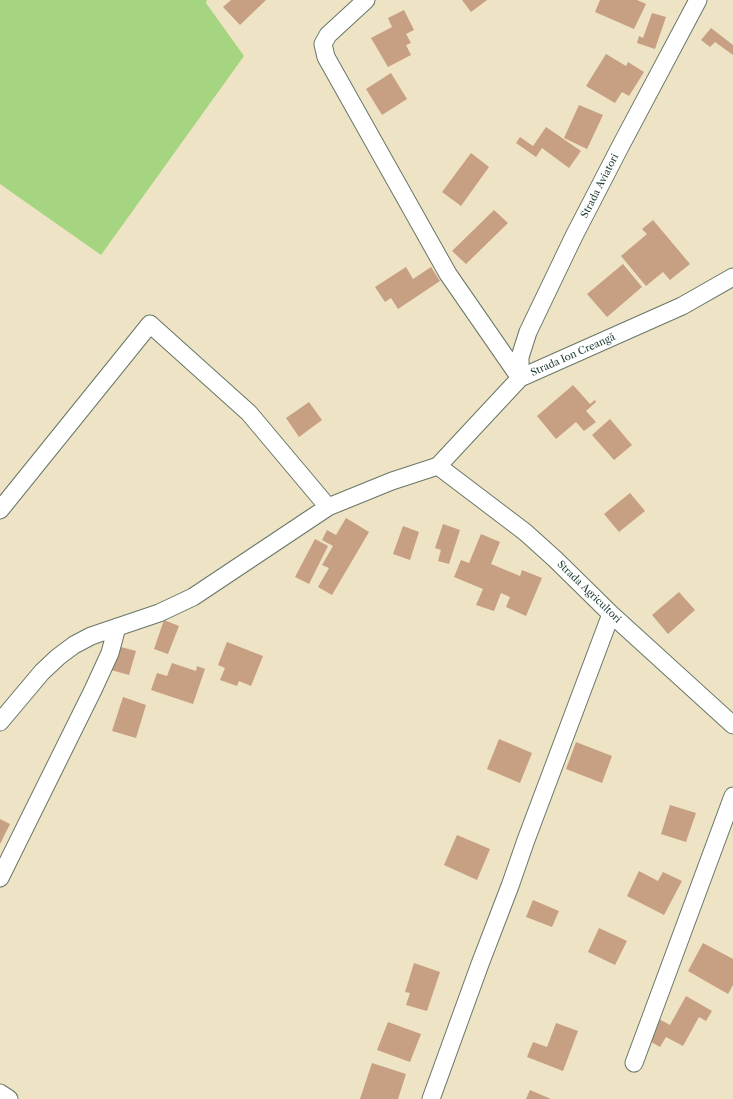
<!DOCTYPE html>
<meta charset="utf-8">
<style>
body{margin:0}
canvas{display:block;background:#eee3c4}
</style>
<canvas width="733" height="1099"></canvas>
<script>
const ctx = document.querySelector('canvas').getContext('2d');
ctx.lineJoin = 'round';
function fill(path, color) {
  ctx.fillStyle = color;
  ctx.fill(path, 'evenodd');
}
function toPath(rows) {
  const path = new Path2D();
  for (const r of rows) {
    path.moveTo(r[0], r[1]);
    for (let i = 2; i < r.length; i += 2) path.lineTo(r[i], r[i + 1]);
  }
  return path;
}
function stroke(path, color, width, dash) {
  ctx.strokeStyle = color;
  ctx.lineWidth = width;
  ctx.lineCap = dash ? 'butt' : 'round';
  ctx.setLineDash(dash || []);
  ctx.stroke(path);
}
function label(font, color, halo, rows, align = 'center') {
  ctx.font = font + ' "Libre Caslon Text",serif';
  ctx.lineWidth = 4;
  ctx.setLineDash([]);
  ctx.textBaseline = 'middle';
  ctx.strokeStyle = halo;
  ctx.fillStyle = color;
  for (const [text, x, y, turn = 0] of rows) {
    ctx.save();
    ctx.translate(x, y);
    ctx.rotate((+turn || 0) * Math.PI / 180);
    ctx.textAlign = isNaN(turn) ? turn : align;
    if (halo) ctx.strokeText(text, 0, 0);
    ctx.fillText(text, 0, 0);
    ctx.restore();
  }
}
const green = toPath([
 [0,0,207,0,206,3,244,56,101,255,0,184]
]);
const building = toPath([
 [231,0,266,0,240,25,223,7],
 [462,0,487,0,471,12],
 [600,0,637,0,646,4,634,29,595,12],
 [404,10,414,30,406,34,411,43,406,45,411,55,388,67,371,38,392,27,388,18],
 [652,13,666,17,655,49,637,43,639,36,643,38],
 [711,28,733,45,733,55,715,42,710,47,701,40],
 [606,54,626,66,628,62,644,72,629,96,622,92,615,103,586,86],
 [391,73,407,99,382,115,366,89],
 [579,105,603,115,587,149,564,138],
 [546,127,581,151,569,168,542,148,536,157,516,143,520,137,533,146],
 [471,153,489,167,461,206,442,192],
 [494,210,508,223,466,264,452,251],
 [653,220,690,264,670,280,663,272,646,286,621,256,647,234,642,229],
 [623,264,642,287,607,317,587,294],
 [406,267,413,279,431,267,440,281,398,309,391,298,385,302,375,287],
 [573,385,590,404,595,400,596,402,586,411,596,422,584,431,576,422,556,439,537,416],
 [309,402,322,420,299,437,286,418],
 [610,419,632,445,614,460,592,435],
 [630,493,645,511,619,532,604,514],
 [346,518,369,532,332,595,318,587,329,568,322,565,333,546,322,540,327,530,336,535],
 [443,524,460,530,449,564,438,561,441,550,435,548],
 [403,526,419,532,410,560,393,554],
 [481,534,500,542,491,564,520,576,522,570,542,578,526,616,506,607,510,597,501,593,494,611,476,605,483,589,454,577,461,560,469,563],
 [315,539,328,546,309,584,295,577],
 [679,592,695,610,668,634,652,615],
 [164,620,179,626,168,654,154,649],
 [227,642,263,656,251,686,239,681,237,686,220,680,225,668,218,665],
 [117,646,136,651,129,675,111,670],
 [172,663,196,671,197,666,205,669,193,704,151,690,157,673,167,676],
 [123,697,146,705,136,738,112,731],
 [499,739,532,753,520,783,487,769],
 [576,742,612,756,602,783,566,769],
 [670,805,696,813,686,842,661,834],
 [0,819,10,824,0,844],
 [457,835,490,849,477,880,444,865],
 [639,871,658,881,663,872,682,881,664,915,627,896],
 [533,900,559,911,552,927,526,917],
 [599,928,627,941,615,965,588,952],
 [703,943,733,959,733,985,728,994,688,971],
 [414,963,440,972,427,1011,406,1005,410,993,405,992],
 [686,996,712,1011,706,1021,699,1017,683,1046,666,1037,660,1047,646,1039,657,1018,670,1025],
 [388,1022,421,1034,410,1062,377,1050],
 [556,1023,578,1031,563,1071,527,1057,533,1042,547,1047],
 [372,1063,406,1074,398,1099,360,1099],
 [530,1090,551,1099,526,1099]
]);
const street = toPath([
 [366,0,328,35,323,44,326,57,448,274,520,378],
 [520,378,520,357,528,332,574,236,620,147,698,0],
 [438,466,525,532,555,559,611,614,733,725],
 [0,510,150,324,249,413,328,507],
 [0,722,42,672,58,657,74,645,91,636,159,613,193,597,328,507,392,481,438,466,520,378,682,306,733,277],
 [0,878,93,690,110,653,117,627],
 [634,1063,733,796],
 [0,1093,9,1099],
 [431,1099,480,964,510,886,526,840,611,614]
]);
const streetNames = [
 ["Strada Aviatori",600,186,-63],
 ["Strada Ion Creangă",573,355,-24],
 ["Strada Agricultori",589,592,44]
];
fill(green, '#a6d582');
fill(building, '#c79f82');
stroke(street, '#677766', 19);
stroke(street, '#fff', 17);
label('10px', '#1f3d34', '#fff', streetNames);
</script>
